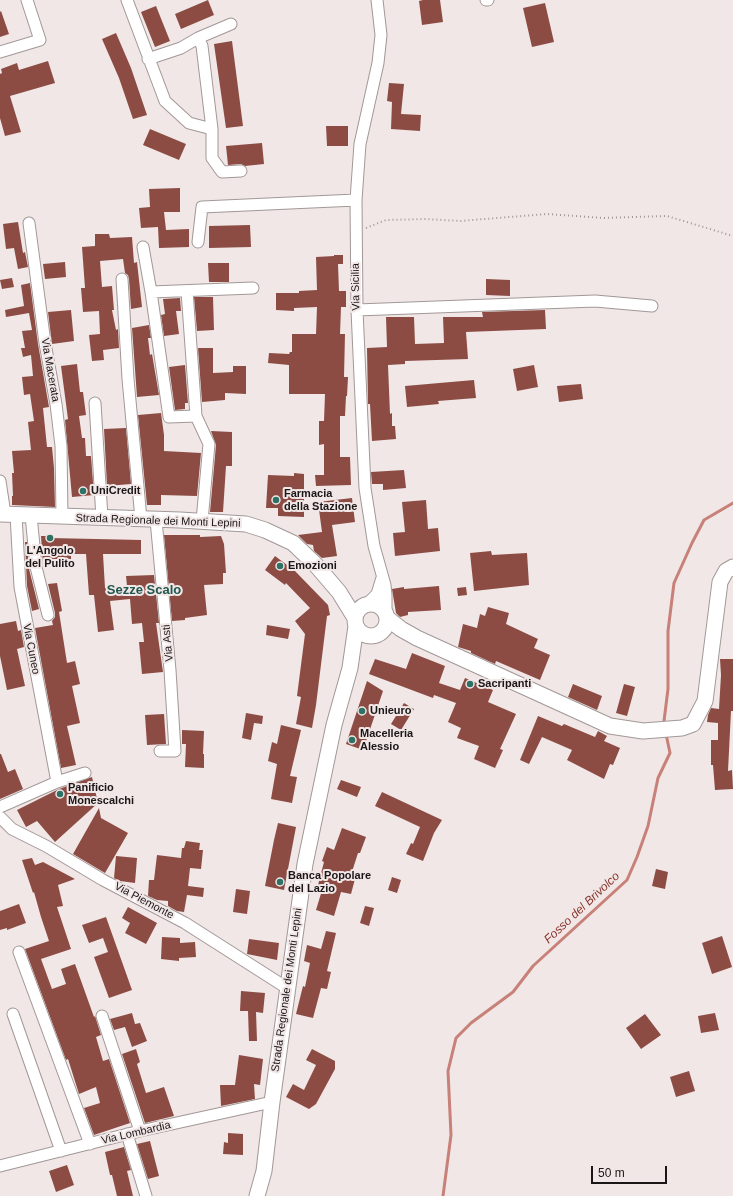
<!DOCTYPE html>
<style>
body{margin:0}
#map{position:relative;width:733px;height:1196px;overflow:hidden;background:#f1e7e6;font-family:Helvetica,sans-serif}
canvas{display:block}
.scale{position:absolute;left:591px;top:1166px;width:76px;height:18px;box-sizing:border-box;border:2px solid #1b1717;border-top:0;padding-left:5px;font-size:12px;line-height:14px;white-space:nowrap;color:#1b1717;-webkit-text-stroke:3px #f1e7e6;paint-order:stroke}
</style>
<div id="map">
<canvas width="733" height="1196"></canvas>
<div class="scale">50 m</div>
</div>
<script>
const ctx = document.querySelector('canvas').getContext('2d');
ctx.lineJoin = 'round';
function toPath(rows) {
  const path = new Path2D();
  for (const r of rows) {
    if (r.length === 3) {
      path.moveTo(r[0] + r[2], r[1]);
      path.arc(r[0], r[1], r[2], 0, 2 * Math.PI);
      continue;
    }
    path.moveTo(r[0], r[1]);
    for (let i = 2; i < r.length; i += 2) path.lineTo(r[i], r[i + 1]);
  }
  return path;
}
function stroke(path, color, width, dash) {
  ctx.strokeStyle = color;
  ctx.lineWidth = width;
  ctx.lineCap = dash ? 'butt' : 'round';
  ctx.setLineDash(dash || []);
  ctx.stroke(path);
}
function fill(path, color) {
  ctx.fillStyle = color;
  ctx.fill(path, 'evenodd');
}
function label(font, color, halo, rows, align = 'center') {
  ctx.font = font + ' Helvetica,sans-serif';
  ctx.lineWidth = 4;
  ctx.setLineDash([]);
  ctx.textBaseline = 'middle';
  ctx.strokeStyle = halo;
  ctx.fillStyle = color;
  for (const [text, x, y, turn = 0] of rows) {
    ctx.save();
    ctx.translate(x, y);
    ctx.rotate((+turn || 0) * Math.PI / 180);
    ctx.textAlign = isNaN(turn) ? turn : align;
    if (halo) ctx.strokeText(text, 0, 0);
    ctx.fillText(text, 0, 0);
    ctx.restore();
  }
}
const stream = toPath([
 [665,725,664,721,668,689,668,631,674,583,692,543,704,520,733,503],
 [443,1196,451,1135,448,1071,456,1038,471,1023,513,992,533,966,627,880,637,857,648,826,658,778,670,753,666,734]
]);
const building = toPath([
 [208,0,214,15,181,29,175,14],
 [423,0,440,0,443,22,422,25,419,1],
 [545,3,554,42,532,47,523,8],
 [156,6,170,41,155,47,141,12],
 [1,11,9,34,0,37,0,12],
 [116,33,131,68,147,115,133,119,119,78,102,39],
 [232,41,243,126,226,128,214,44],
 [48,61,55,83,10,96,21,132,5,136,0,118,0,74,2,73,1,69,17,63,19,70],
 [389,83,404,84,401,114,421,115,420,131,391,129,392,102,387,101],
 [326,126,348,126,348,146,327,146],
 [150,129,186,144,179,160,143,145],
 [262,143,264,164,245,166,241,164,228,165,226,146],
 [180,188,180,212,164,212,166,230,189,229,189,247,159,248,158,227,141,228,139,208,150,207,149,189],
 [18,222,23,253,25,252,28,267,18,269,14,248,6,249,3,224],
 [250,225,251,247,209,248,209,226],
 [95,234,109,234,110,238,132,237,134,263,137,262,142,307,131,309,129,279,128,275,125,273,123,259,100,261,102,287,112,286,114,310,112,310,116,330,118,329,119,348,103,350,104,360,92,361,89,335,100,334,99,311,83,312,81,288,85,288,82,247,95,246],
 [334,255,343,255,343,264,338,264,339,291,346,291,346,307,341,307,340,334,345,334,344,377,348,377,347,396,346,396,345,416,340,416,340,457,350,457,351,485,316,486,315,475,324,475,324,444,319,445,319,421,324,421,325,394,289,394,289,365,268,363,269,353,289,354,290,352,292,352,292,334,316,334,317,307,294,308,294,311,276,310,276,293,299,293,299,291,317,290,316,257,334,256],
 [65,262,66,277,45,279,43,264],
 [208,263,229,263,229,282,209,282],
 [12,278,14,287,2,289,0,280],
 [486,279,510,280,510,296,486,295],
 [30,283,38,344,49,407,43,408,47,447,52,447,54,468,55,507,12,505,12,496,13,496,12,473,14,473,12,451,31,450,28,422,34,421,30,394,24,395,22,377,33,376,31,355,23,357,21,348,25,348,22,331,32,330,29,313,6,317,5,310,24,306,21,285],
 [194,297,213,297,214,330,197,331],
 [180,298,181,311,176,311,179,334,164,336,161,315,165,314,163,299],
 [71,310,74,341,52,344,48,312],
 [545,310,546,329,466,332,468,359,405,361,405,364,388,365,390,414,392,413,392,426,395,426,396,439,372,441,370,404,368,404,367,348,387,347,386,317,414,317,415,344,444,343,443,317,483,317,482,312],
 [149,325,151,338,148,338,150,355,152,354,159,395,137,397,132,328],
 [198,348,213,348,213,373,233,372,233,366,246,366,246,394,225,393,225,400,202,402],
 [77,364,80,392,83,392,86,415,79,416,82,438,85,438,86,456,91,456,94,495,72,497,65,420,68,419,61,366],
 [185,365,188,403,185,403,185,409,175,410,169,367],
 [534,365,538,387,517,391,513,369],
 [474,380,476,398,438,401,439,404,407,407,405,386],
 [581,384,583,399,559,402,557,386],
 [161,413,164,435,164,451,201,453,197,496,161,495,161,505,147,505,138,415],
 [126,428,131,484,107,486,104,429],
 [211,431,232,432,232,466,226,466,223,512,210,512,216,445],
 [404,470,406,488,383,490,383,484,372,484,371,472],
 [294,473,304,474,304,517,278,516,278,508,266,508,268,475,294,476],
 [352,498,355,522,332,525,337,556,322,558,314,551,313,545,307,544,298,535,322,532,318,502],
 [426,500,428,529,438,528,440,551,395,556,393,533,405,532,402,502],
 [164,535,200,535,200,537,221,536,224,544,226,573,223,573,223,584,204,585,207,615,185,618,185,620,172,621],
 [41,536,50,536,50,538,141,540,141,554,103,554,105,588,127,586,126,576,154,575,159,623,156,623,163,672,142,674,139,642,144,642,142,623,132,624,130,599,110,601,114,630,98,632,94,595,89,595,86,554,71,554,71,559,51,559,51,565,43,565],
 [25,542,27,542,29,569,39,609,32,611,27,586],
 [491,551,492,555,527,553,529,585,474,591,470,553],
 [275,556,295,571,328,605,330,615,327,616,316,705,312,728,296,724,301,697,297,696,305,634,295,621,310,608,286,583,285,585,265,570],
 [57,583,62,611,59,612,67,663,75,661,80,684,72,686,80,723,67,726,76,765,61,768,35,628,53,625,52,621,55,617,55,613,48,584],
 [439,586,441,610,408,612,408,615,400,617,396,613,392,589,404,587,404,589],
 [466,587,467,595,458,596,457,588],
 [488,607,509,613,506,624,538,639,534,648,550,655,540,680,496,661,495,664,471,653,471,651,458,647,463,624,477,628,480,614,485,616],
 [16,621,18,631,21,630,24,647,17,649,25,686,7,690,0,656,0,624],
 [267,625,290,629,288,639,266,635],
 [412,653,445,666,439,683,460,690,465,678,493,690,488,702,516,714,500,749,503,750,495,768,474,759,479,746,457,738,461,728,448,722,456,703,434,695,433,698,369,674,375,659,406,669],
 [720,659,733,659,733,711,731,711,728,771,732,770,733,789,715,790,713,765,711,765,711,740,718,740,718,723,707,722,708,715,711,708,719,709,721,675],
 [367,681,383,691,363,750,346,744],
 [573,684,602,696,597,710,568,697],
 [624,684,635,687,627,716,616,713],
 [404,703,414,709,401,730,391,724],
 [246,713,263,716,262,724,254,723,251,740,242,738],
 [164,714,166,744,147,745,145,715],
 [538,716,562,726,564,724,595,737,598,731,607,736,604,741,620,748,613,765,610,764,604,779,567,760,572,750,542,737,529,764,520,760],
 [281,725,301,730,290,776,297,777,292,803,271,799,277,764,268,761,272,742,277,744],
 [182,730,204,731,203,754,204,754,204,768,185,767,186,744,182,744],
 [0,754,1,754,8,772,15,769,23,789,0,799],
 [92,777,98,803,55,842,37,821,26,827,17,810,59,789],
 [341,780,361,787,357,797,337,789],
 [382,792,442,820,434,833,423,861,406,854,411,843,413,844,420,827,375,806],
 [99,808,101,818,128,833,105,873,73,854],
 [278,823,296,827,284,890,265,886,274,840],
 [342,828,366,837,360,853,358,853,350,878,355,879,351,894,341,892,334,916,316,910,323,887,318,885,324,862,322,861,327,847,334,850],
 [186,841,200,843,199,850,203,850,201,869,190,868,188,886,204,888,203,897,187,895,184,912,177,911,168,906,168,901,157,900,148,896,149,880,154,880,157,855,181,858,182,848,184,848],
 [116,856,137,858,135,883,120,881,114,878],
 [32,858,35,865,43,862,75,879,58,885,63,906,57,907,71,949,41,959,52,989,66,984,61,969,75,964,94,1017,95,1016,101,1035,96,1037,103,1061,109,1059,130,1123,94,1135,84,1108,100,1103,96,1087,79,1094,68,1059,66,1060,25,949,49,941,41,917,34,892,33,893,22,860],
 [656,869,668,872,665,889,652,886],
 [392,877,401,880,397,893,388,890],
 [236,889,250,891,247,914,233,912],
 [19,904,26,923,7,930,7,928,0,930,0,911],
 [365,906,374,908,369,926,360,923],
 [128,907,157,923,146,944,125,933,130,923,122,918],
 [106,917,132,990,109,998,94,957,108,952,103,938,89,943,82,925],
 [326,931,336,933,327,971,331,972,327,989,321,988,313,1018,296,1014,303,986,305,987,310,963,304,961,307,945,321,949],
 [722,936,732,967,712,974,702,943],
 [162,937,180,938,180,943,195,942,196,957,179,958,179,961,161,959],
 [249,939,279,943,277,960,247,954],
 [241,991,265,993,263,1013,256,1012,257,1041,249,1041,248,1011,240,1011],
 [132,1013,135,1024,140,1023,147,1041,132,1047,125,1027,114,1030,110,1019],
 [715,1013,719,1030,701,1033,698,1016],
 [645,1014,661,1035,641,1049,626,1028],
 [136,1049,140,1062,137,1064,146,1093,164,1087,174,1116,145,1123,122,1054],
 [312,1049,335,1061,335,1069,316,1104,309,1109,286,1097,293,1084,304,1090,316,1065,306,1060],
 [239,1055,263,1059,260,1085,254,1084,255,1099,221,1106,220,1085,235,1085],
 [689,1071,695,1091,676,1097,670,1077],
 [228,1133,243,1134,243,1155,223,1154,224,1142,228,1143],
 [150,1141,159,1176,148,1179,137,1144],
 [124,1147,131,1170,127,1171,133,1196,117,1196,112,1175,110,1175,105,1152],
 [67,1165,74,1185,56,1192,49,1171]
]);
const path = toPath([
 [366,228,386,220,426,219,460,221,547,214,604,218,667,216,733,236]
]);
const street = toPath([
 [127,0,165,101,189,123,212,129],
 [377,0,381,35,378,63,360,144,356,200,357,310,365,488,374,546,385,585,386,595,386,614],
 [486,0,488,0],
 [198,38,202,46,212,129,212,158,222,172,241,171],
 [0,52,40,40,27,0],
 [148,59,181,48,198,38,231,24],
 [29,223,45,343,56,404,61,446,62,517],
 [198,242,202,207,356,200],
 [143,247,151,292,169,417,196,416,209,444,202,521],
 [122,279,128,379,141,519],
 [187,291,196,416],
 [151,292,253,288],
 [357,310,595,301,652,306],
 [95,403,102,518],
 [0,481,5,514],
 [16,515,20,587,57,782],
 [31,515,36,567,48,615],
 [156,520,170,670,175,751,160,751],
 [367,604,377,594,382,578],
 [0,807,57,782,85,773],
 [0,817,12,829,46,846,103,880,185,923,287,988],
 [19,952,90,1144],
 [13,1014,61,1151],
 [102,1016,140,1131],
 [127,1134,146,1196],
 [0,1166,140,1131,272,1102]
]);
const secondary = toPath([
 [0,514,180,520,246,524,265,530,293,543,315,564,339,592,355,618],
 [371,620,16],
 [387,618,401,629,417,638,610,726,643,731,682,728,693,724,705,701,720,582,726,571,733,567],
 [257,1196,264,1171,272,1102,305,864,334,725,350,668,356,626]
]);
const markers = [
 [83,491,4,"#2e7265"],
 [276,500,4,"#2e7265"],
 [50,538,4,"#2e7265"],
 [280,566,4,"#2e7265"],
 [470,684,4,"#2e7265"],
 [362,711,4,"#2e7265"],
 [352,740,4,"#2e7265"],
 [60,794,4,"#2e7265"],
 [280,882,4,"#2e7265"]
];
const streetNames = [
 ["Via Sicilia",356,287,-91],
 ["Via Macerata",50,370,80],
 ["Strada Regionale dei Monti Lepini",158,521,2],
 ["Via Asti",168,643,-95],
 ["Via Cuneo",31,649,79],
 ["Via Piemonte",144,901,28],
 ["Strada Regionale dei Monti Lepini",287,990,-82],
 ["Via Lombardia",136,1133,-13]
];
const poiNames = [
 ["UniCredit",91,491],
 ["Farmacia",284,494],
 ["della Stazione",284,507],
 ["L'Angolo",50,551,"center"],
 ["del Pulito",50,564,"center"],
 ["Emozioni",288,566],
 ["Sacripanti",478,684],
 ["Unieuro",370,711],
 ["Macelleria",360,734],
 ["Alessio",360,747],
 ["Panificio",68,788],
 ["Monescalchi",68,801],
 ["Banca Popolare",288,876],
 ["del Lazio",288,889]
];
const waterNames = [
 ["Fosso del Brivolco",582,908,-43]
];
const quarterNames = [
 ["Sezze Scalo",144,590]
];
stroke(stream, '#c78178', 3);
fill(building, '#8c4c44');
stroke(street, '#a19897', 13);
stroke(secondary, '#a19897', 17);
stroke(path, '#9e9695', 2, [1, 3]);
stroke(street, '#fff', 11);
stroke(secondary, '#fff', 15);
for (const [x, y, r, color] of markers) {
  const dot = new Path2D();
  dot.arc(x, y, r, 0, 2 * Math.PI);
  ctx.fillStyle = color;
  ctx.fill(dot);
  stroke(dot, '#f1e7e6', 1.5);
}
label('11px', '#1b1717', '#f1e7e6', streetNames);
label('bold 11px', '#1b1717', '#f1e7e6', poiNames, 'left');
label('italic 12px', '#88332b', '#f1e7e6', waterNames);
label('bold 13px', '#21574d', '#f1e7e6', quarterNames);
</script>
